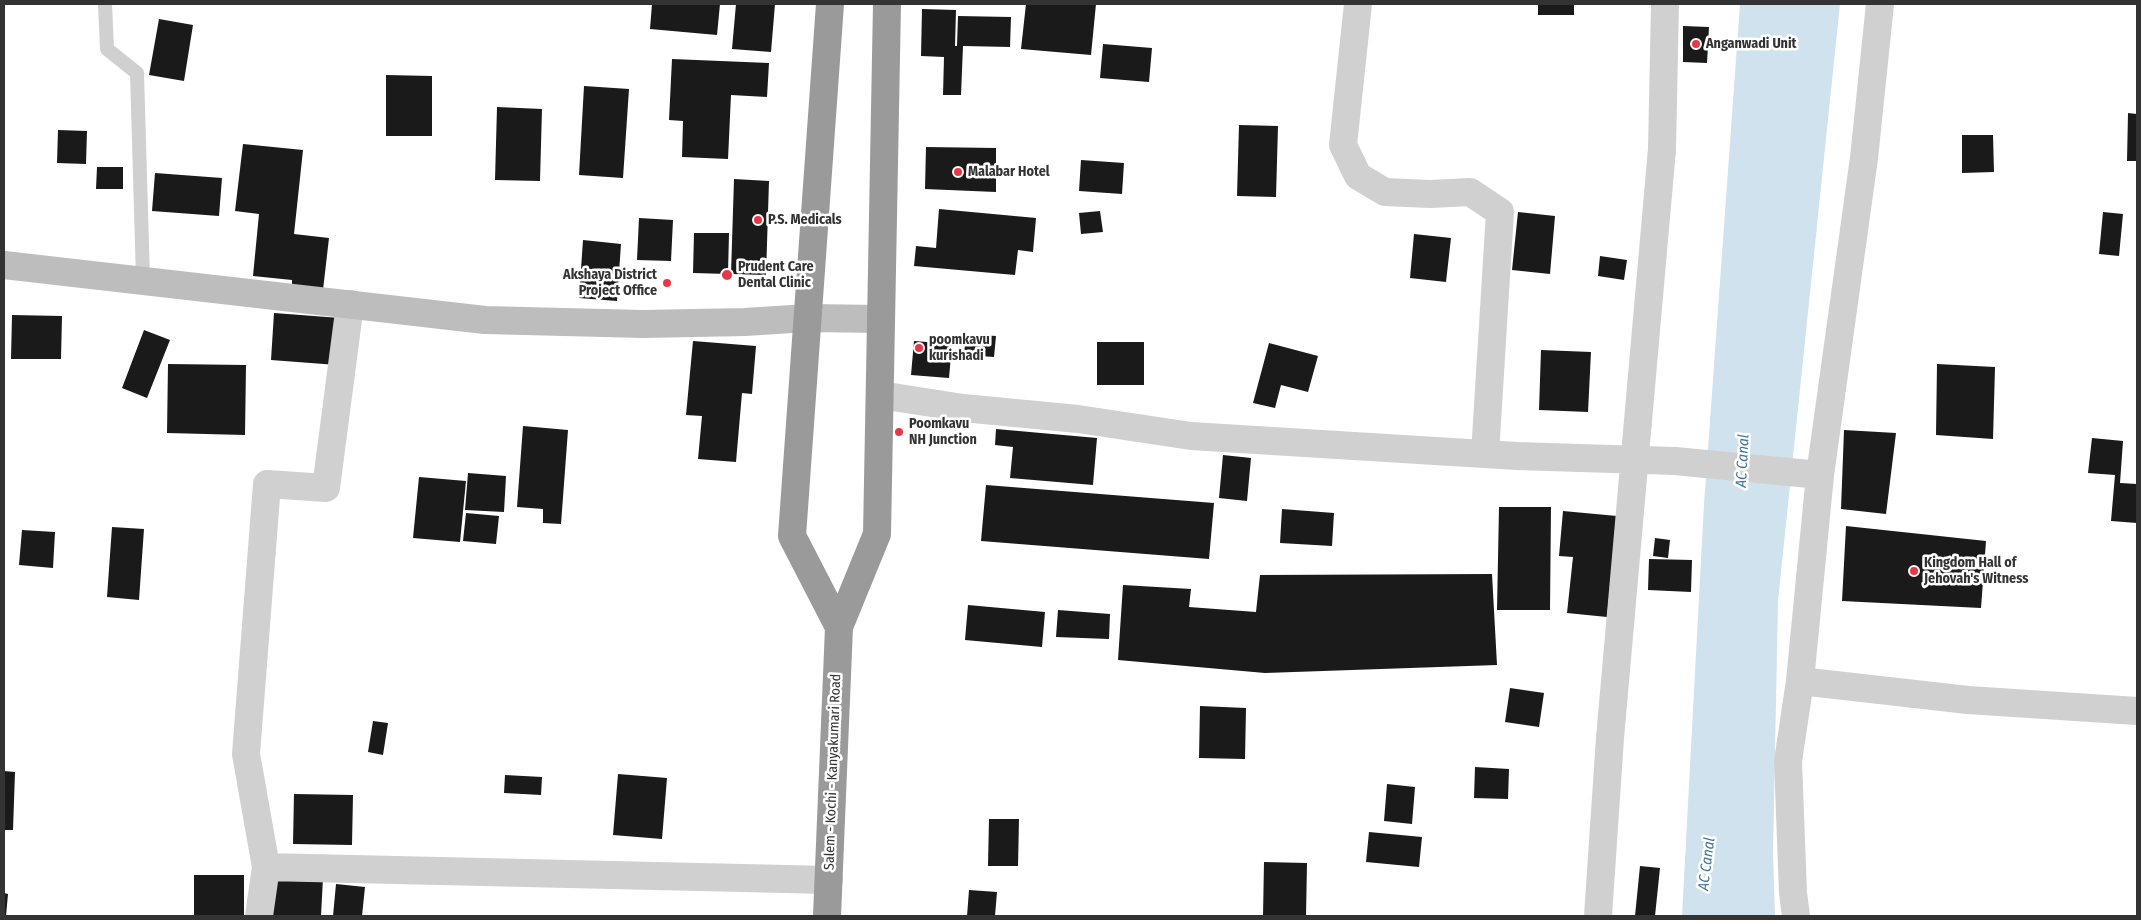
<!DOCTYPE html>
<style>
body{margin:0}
#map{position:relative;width:2141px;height:920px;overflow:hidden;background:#fff;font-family:"Fira Sans Condensed",sans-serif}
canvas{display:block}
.frame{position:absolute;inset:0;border:5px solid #333;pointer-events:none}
</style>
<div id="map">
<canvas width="2141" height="920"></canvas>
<div class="frame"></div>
</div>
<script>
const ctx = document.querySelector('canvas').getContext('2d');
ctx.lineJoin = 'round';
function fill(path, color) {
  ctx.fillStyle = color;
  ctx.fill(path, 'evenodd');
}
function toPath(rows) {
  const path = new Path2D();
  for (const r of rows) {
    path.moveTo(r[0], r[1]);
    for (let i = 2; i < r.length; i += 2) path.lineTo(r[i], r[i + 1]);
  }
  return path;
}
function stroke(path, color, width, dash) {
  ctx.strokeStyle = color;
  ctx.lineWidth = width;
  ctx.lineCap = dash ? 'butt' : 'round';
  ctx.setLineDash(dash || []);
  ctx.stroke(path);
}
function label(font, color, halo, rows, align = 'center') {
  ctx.font = font + ' "Fira Sans Condensed",sans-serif';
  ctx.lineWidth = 5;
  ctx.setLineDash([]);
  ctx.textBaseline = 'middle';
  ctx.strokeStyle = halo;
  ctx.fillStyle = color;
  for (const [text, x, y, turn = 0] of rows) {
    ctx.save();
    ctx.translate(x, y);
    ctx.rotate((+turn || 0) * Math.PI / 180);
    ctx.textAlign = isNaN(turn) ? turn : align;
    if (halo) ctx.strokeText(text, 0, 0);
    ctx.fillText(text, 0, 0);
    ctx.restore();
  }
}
const water = toPath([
 [1740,4,1840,4,1778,601,1773,851,1775,916,1682,916,1704,504]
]);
const building = toPath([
 [652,4,720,4,717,35,650,29],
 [736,4,775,4,771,52,732,49],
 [1026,4,1096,4,1091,55,1021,49],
 [1538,4,1574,4,1574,15,1538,15],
 [922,9,956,10,955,46,957,46,958,16,1011,17,1010,47,963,46,961,95,943,95,944,57,921,56],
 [159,19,193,25,184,81,149,75],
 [1683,26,1709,27,1707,63,1683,62],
 [1103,44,1152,48,1149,82,1100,78],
 [672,59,769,63,767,97,731,95,728,159,682,157,683,121,669,120],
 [386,75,432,76,432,136,386,136],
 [584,86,629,89,623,178,579,175],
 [497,107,542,109,540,181,495,180],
 [2128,113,2137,114,2137,161,2127,161],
 [1239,125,1278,126,1276,197,1237,196],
 [58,130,87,131,86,164,57,163],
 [1962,135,1993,135,1994,172,1962,173],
 [243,144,303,150,294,234,329,238,323,290,292,286,292,280,253,276,259,214,235,211],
 [926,147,996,148,996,192,925,189],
 [1081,160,1124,163,1122,194,1079,191],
 [97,167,123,167,123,189,96,189],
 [155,173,222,178,219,216,152,211],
 [734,179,769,181,766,275,731,274],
 [939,209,1036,218,1033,252,1018,250,1015,275,914,266,916,246,936,248],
 [1100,211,1103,232,1081,234,1079,213],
 [1518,212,1555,216,1550,274,1512,270],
 [2103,212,2123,214,2119,256,2099,254],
 [639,218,673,220,671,261,637,260],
 [694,233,729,233,728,274,693,273],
 [1414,234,1451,238,1446,282,1410,278],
 [583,240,621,244,617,301,579,298],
 [1600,256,1627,260,1624,280,1598,276],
 [274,313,340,318,337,365,271,360],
 [12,315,62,316,61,359,11,359],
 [144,330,170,340,147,398,122,388],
 [966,334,996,336,994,357,964,355],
 [693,341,756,346,752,394,742,393,736,462,698,459,702,416,686,415],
 [914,341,952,344,949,378,911,375],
 [1097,342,1144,342,1144,385,1097,385],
 [1269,343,1318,356,1308,392,1281,385,1275,408,1253,403],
 [1541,350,1591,352,1588,412,1539,410],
 [168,364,246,365,245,435,167,433],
 [1937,364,1995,367,1993,439,1936,435],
 [523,426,568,430,561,524,543,523,543,509,517,507],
 [996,429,1097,438,1093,485,1010,478,1013,447,995,445],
 [1844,430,1896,433,1886,514,1841,509],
 [2092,438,2123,441,2120,483,2137,484,2137,523,2111,521,2115,475,2088,473],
 [1223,455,1251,458,1247,501,1219,498],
 [468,473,506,476,504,512,465,510],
 [419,477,466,481,460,542,413,538],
 [986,485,1214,503,1209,559,981,541],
 [1499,507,1551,507,1550,610,1497,610],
 [1282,509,1334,513,1332,546,1280,543],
 [1563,511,1617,516,1607,617,1567,613,1573,557,1559,556],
 [466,513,499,516,496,544,463,541],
 [1846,526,1986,541,1981,608,1842,601],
 [112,527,144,529,139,600,107,597],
 [22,530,55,532,53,568,19,565],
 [1655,538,1670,540,1668,558,1653,556],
 [1649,559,1692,560,1691,592,1648,590],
 [1492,574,1497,665,1265,673,1118,660,1123,585,1191,589,1189,607,1256,612,1260,575],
 [968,605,1045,612,1042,647,965,640],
 [1058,610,1110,614,1109,639,1056,637],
 [1510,688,1544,693,1539,727,1505,722],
 [1200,706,1246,708,1245,759,1199,758],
 [373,721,388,723,383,755,368,752],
 [1475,767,1509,769,1508,799,1474,798],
 [4,771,15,772,13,830,4,830],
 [618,774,667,778,662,839,613,835],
 [505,775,542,777,541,795,504,793],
 [1387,784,1415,787,1412,824,1384,821],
 [294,794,353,795,352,845,293,844],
 [989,819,1019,819,1018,866,988,866],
 [1369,832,1422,837,1419,867,1366,862],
 [1264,862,1307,863,1306,916,1263,916],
 [1640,866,1660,868,1655,916,1635,916],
 [194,875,244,875,244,916,194,916],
 [273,875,323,878,321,916,270,916],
 [336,884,365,887,362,916,333,916],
 [969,890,997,892,995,916,967,916],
 [4,893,8,894,6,916,4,916]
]);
const lane = toPath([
 [105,4,107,49,137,73,143,279]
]);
const street = toPath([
 [1358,4,1343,145,1358,176,1385,192,1430,194,1470,192,1500,212,1485,454],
 [880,395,963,408,1078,419,1191,436,1517,456,1675,461,1820,475,1864,158,1880,4],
 [1800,681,1968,700,2137,711],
 [266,867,829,880],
 [259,916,266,867,246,754,267,484,326,488,350,304],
 [1598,916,1610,738,1662,149,1665,4],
 [1796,916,1793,893,1788,761,1800,681,1820,475]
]);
const secondary = toPath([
 [4,265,485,320,643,324,745,322,808,318,881,319]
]);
const highway = toPath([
 [830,4,792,536,839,627],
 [827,916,839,627,877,534,887,4]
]);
const markers = [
 [1696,44,5,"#e63946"],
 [958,172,5,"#e63946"],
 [758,220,5,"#e63946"],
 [727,275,6,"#e63946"],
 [667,283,5,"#e63946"],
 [919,348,5,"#e63946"],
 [899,432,5,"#e63946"],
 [1914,571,5,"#e63946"]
];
const poiNames = [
 ["Anganwadi Unit",1706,44],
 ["Malabar Hotel",968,172],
 ["P.S. Medicals",768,220],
 ["Prudent Care",738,267],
 ["Dental Clinic",738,283],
 ["Akshaya District",657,275,"right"],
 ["Project Office",657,291,"right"],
 ["poomkavu",929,340],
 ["kurishadi",929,356],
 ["Poomkavu",909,424],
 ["NH Junction",909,440],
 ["Kingdom Hall of",1924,563],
 ["Jehovah's Witness",1924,579]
];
const streetNames = [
 ["Salem - Kochi - Kanyakumari Road",833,772,-88]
];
const waterNames = [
 ["AC Canal",1743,461,-87],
 ["AC Canal",1707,864,-83]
];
fill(water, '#cfe2ee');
fill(building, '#1a1a1a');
stroke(lane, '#d0d0d0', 14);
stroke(street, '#d0d0d0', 28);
stroke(secondary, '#bdbdbd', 28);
stroke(highway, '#9a9a9a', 28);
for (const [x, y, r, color] of markers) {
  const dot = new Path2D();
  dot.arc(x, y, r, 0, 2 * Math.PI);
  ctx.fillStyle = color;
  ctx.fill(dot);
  stroke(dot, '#fff', 2);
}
label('bold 14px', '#333', '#fff', poiNames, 'left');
label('14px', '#333', '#fff', streetNames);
label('italic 15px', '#3f7597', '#fff', waterNames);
</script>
